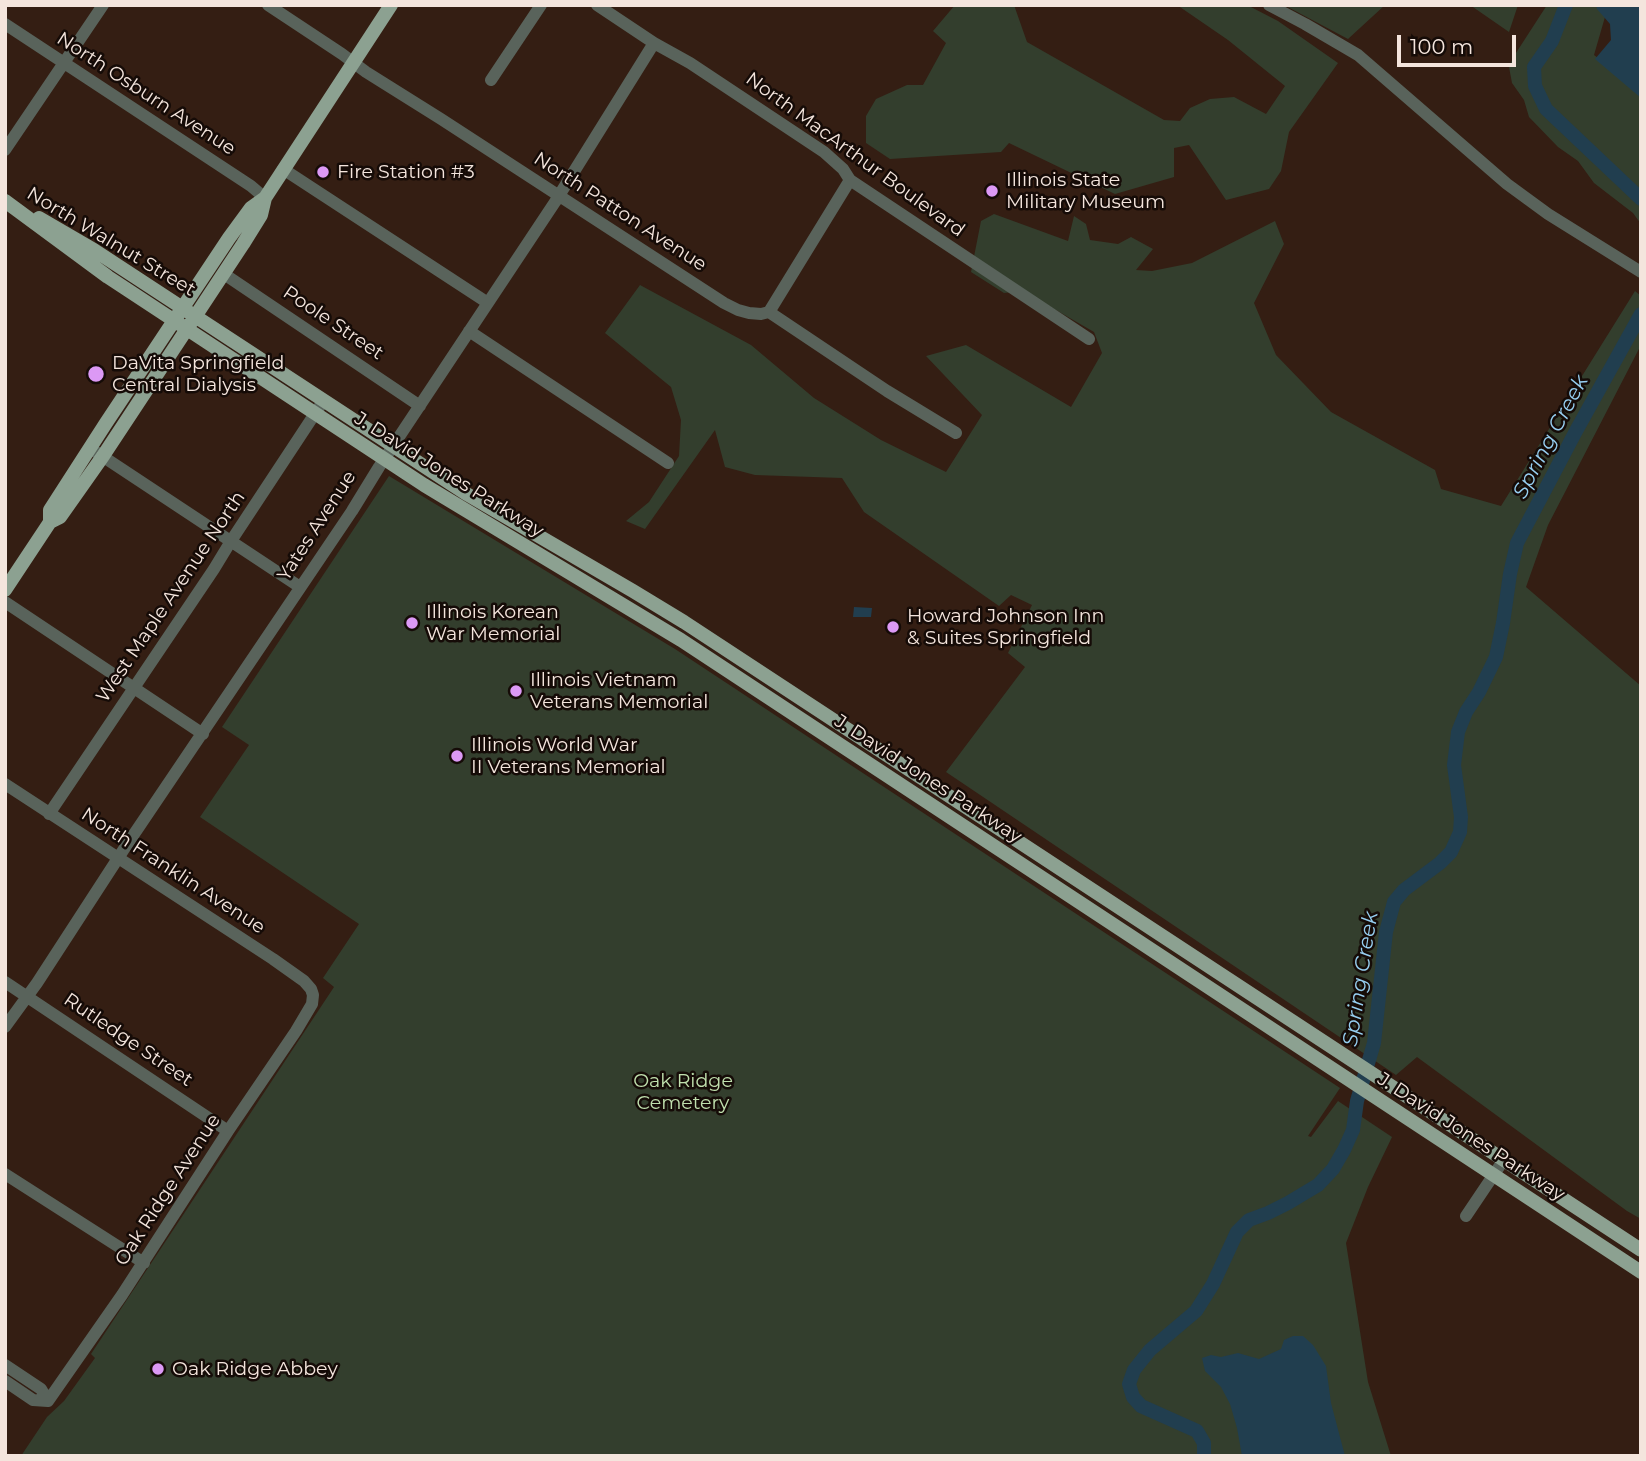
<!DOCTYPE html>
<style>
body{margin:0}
#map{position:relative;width:1646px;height:1461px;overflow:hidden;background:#341e13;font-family:Montserrat,sans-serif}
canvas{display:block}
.frame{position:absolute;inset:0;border:7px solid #f4e5dd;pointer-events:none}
.scale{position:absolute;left:1397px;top:35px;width:119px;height:32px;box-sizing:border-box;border:4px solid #f4e5dd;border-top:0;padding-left:9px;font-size:21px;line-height:24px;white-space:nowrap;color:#f4e5dd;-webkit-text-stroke:5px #150b07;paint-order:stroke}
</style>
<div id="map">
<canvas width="1646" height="1461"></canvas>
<div class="frame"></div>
<div class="scale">100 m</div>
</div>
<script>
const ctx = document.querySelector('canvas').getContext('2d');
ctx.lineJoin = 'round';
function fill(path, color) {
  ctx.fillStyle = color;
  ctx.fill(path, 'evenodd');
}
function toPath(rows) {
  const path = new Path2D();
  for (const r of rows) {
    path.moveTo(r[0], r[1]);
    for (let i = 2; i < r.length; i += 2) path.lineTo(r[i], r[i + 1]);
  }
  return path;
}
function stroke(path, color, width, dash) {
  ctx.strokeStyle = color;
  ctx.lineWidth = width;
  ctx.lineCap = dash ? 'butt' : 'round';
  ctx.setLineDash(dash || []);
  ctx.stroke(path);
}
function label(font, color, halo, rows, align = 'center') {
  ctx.font = font + ' Montserrat,sans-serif';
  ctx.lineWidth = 5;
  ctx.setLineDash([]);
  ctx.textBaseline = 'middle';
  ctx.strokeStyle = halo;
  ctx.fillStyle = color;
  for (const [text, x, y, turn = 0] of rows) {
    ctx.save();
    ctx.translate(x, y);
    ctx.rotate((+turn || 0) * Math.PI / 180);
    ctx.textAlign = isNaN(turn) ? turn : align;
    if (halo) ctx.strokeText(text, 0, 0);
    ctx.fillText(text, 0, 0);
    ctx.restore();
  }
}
const green = toPath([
 [955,5,1014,5,1027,42,1164,120,1180,121,1190,108,1210,99,1234,97,1266,114,1285,86,1228,40,1177,5,1247,5,1278,21,1338,63,1289,132,1281,171,1269,189,1226,200,1189,145,1174,148,1174,177,1115,194,1009,143,1001,152,890,159,866,143,866,116,876,99,907,85,923,85,946,43,933,31],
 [1284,5,1385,5,1348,39],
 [1470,5,1518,5,1509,32],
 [1547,5,1599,5,1605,17,1594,55,1641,90,1641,224,1633,213,1594,183,1578,161,1558,147,1529,117,1524,100,1512,83,1509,67,1514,56],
 [994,214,1068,241,1074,216,1086,224,1090,240,1118,244,1131,237,1153,249,1136,270,1152,271,1192,263,1275,221,1284,244,1254,303,1276,355,1331,412,1435,470,1441,489,1501,506,1635,291,1641,296,1641,345,1548,525,1526,587,1641,686,1641,1219,1627,1211,1417,1057,1396,1075,946,772,1025,667,1008,653,1032,605,1011,595,999,606,864,512,842,478,755,475,725,467,715,430,645,529,626,521,649,502,679,456,681,420,671,387,605,333,640,285,751,345,814,398,881,440,946,472,982,415,926,356,966,345,1071,407,1102,353,1094,332,1023,291,1004,293,971,272,981,221],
 [389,476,675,649,1340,1088,1308,1136,1311,1137,1338,1101,1392,1137,1368,1187,1346,1243,1368,1382,1391,1456,21,1456,47,1417,64,1401,95,1358,91,1354,334,987,323,978,359,924,200,817,249,745,222,727]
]);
const water = toPath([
 [1596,5,1641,5,1641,98,1595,59,1611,40,1610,24,1597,9],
 [854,607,872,608,871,617,853,617],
 [1293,1336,1303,1336,1313,1345,1326,1366,1331,1403,1345,1456,1242,1456,1237,1428,1230,1404,1221,1387,1205,1371,1202,1358,1211,1355,1221,1357,1238,1353,1259,1359,1281,1349,1284,1340]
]);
const river = toPath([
 [1566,5,1552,41,1534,67,1535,86,1546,109,1641,199],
 [1204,1456,1204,1443,1197,1431,1141,1406,1133,1397,1129,1384,1134,1370,1150,1350,1196,1311,1213,1284,1237,1232,1249,1220,1268,1213,1288,1203,1318,1185,1333,1169,1344,1150,1353,1130,1357,1101,1374,1043,1386,932,1394,902,1404,890,1440,863,1451,852,1460,832,1461,817,1454,765,1458,732,1466,712,1479,692,1496,657,1503,623,1510,574,1517,543,1576,431,1641,314]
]);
const minor = toPath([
 [268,5,342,54,366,72,441,119,724,303,738,310,749,313,761,314,769,312,887,391,956,433],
 [597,5,654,43,690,63,824,152,843,169,850,180,1089,339],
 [1269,5,1305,24,1358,55,1507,184,1548,214,1641,272],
 [5,24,251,186,265,198],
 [491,80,541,5],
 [5,150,103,5],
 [283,169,488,303],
 [224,274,420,406],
 [769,312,850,180],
 [469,331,668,463],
 [96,452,300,587],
 [5,602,203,734],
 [5,784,273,959,304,981,311,989,313,995,312,1004,296,1031,228,1131,122,1295,48,1401],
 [49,814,214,569,231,541,320,406],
 [5,982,228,1131],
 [5,1027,37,983,124,849,352,511,379,467,555,202,654,43],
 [5,1174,144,1263],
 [1466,1216,1503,1161],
 [5,1365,41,1389,48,1401],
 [5,1381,33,1400,48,1401]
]);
const major = toPath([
 [5,201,108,277,424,485,681,640,1641,1272],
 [39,218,94,250,465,493,633,591,684,622,1641,1250],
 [50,522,50,510,106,423,229,238,251,208,265,198,391,5],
 [5,590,50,522,60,517,103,456,243,244,261,215,265,198]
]);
const markers = [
 [323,172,7,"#dc99f5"],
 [992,191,7,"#dc99f5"],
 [96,374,9,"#dc99f5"],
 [412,623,7,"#dc99f5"],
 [893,627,7,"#dc99f5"],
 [516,691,7,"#dc99f5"],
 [457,756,7,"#dc99f5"],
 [158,1369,7,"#dc99f5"]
];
const streetNames = [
 ["North Osburn Avenue",146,94,33],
 ["North MacArthur Boulevard",855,155,36],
 ["North Patton Avenue",620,212,33],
 ["North Walnut Street",111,242,31],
 ["Poole Street",333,323,34],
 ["J. David Jones Parkway",449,475,32],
 ["Yates Avenue",317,526,-57],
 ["West Maple Avenue North",171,597,-56],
 ["J. David Jones Parkway",928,779,33],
 ["North Franklin Avenue",173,871,33],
 ["Rutledge Street",128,1040,34],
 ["J. David Jones Parkway",1471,1137,33],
 ["Oak Ridge Avenue",168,1190,-57]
];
const poiNames = [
 ["Fire Station #3",337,172],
 ["Illinois State",1006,180],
 ["Military Museum",1006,202],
 ["DaVita Springfield",112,363],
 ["Central Dialysis",112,385],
 ["Illinois Korean",426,612],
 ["War Memorial",426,634],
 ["Howard Johnson Inn",907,616],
 ["& Suites Springfield",907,638],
 ["Illinois Vietnam",530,680],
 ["Veterans Memorial",530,702],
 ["Illinois World War",471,745],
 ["II Veterans Memorial",471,767],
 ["Oak Ridge Abbey",172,1369]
];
const parkNames = [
 ["Oak Ridge",683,1081],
 ["Cemetery",683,1103]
];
const waterNames = [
 ["Spring Creek",1551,437,-62],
 ["Spring Creek",1361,979,-81]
];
fill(green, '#333e2d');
fill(water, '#213e4f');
stroke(river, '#213e4f', 14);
stroke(minor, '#59635b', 12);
stroke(major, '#8ca191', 14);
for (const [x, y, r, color] of markers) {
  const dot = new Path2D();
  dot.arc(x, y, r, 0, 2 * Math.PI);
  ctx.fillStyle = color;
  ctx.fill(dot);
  stroke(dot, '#150b07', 2.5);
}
label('19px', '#f4e5dd', '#150b07', streetNames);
label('19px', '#f4e5dd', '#150b07', poiNames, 'left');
label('19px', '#c0e0ae', '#150b07', parkNames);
label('italic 21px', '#96cef0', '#150b07', waterNames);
</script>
